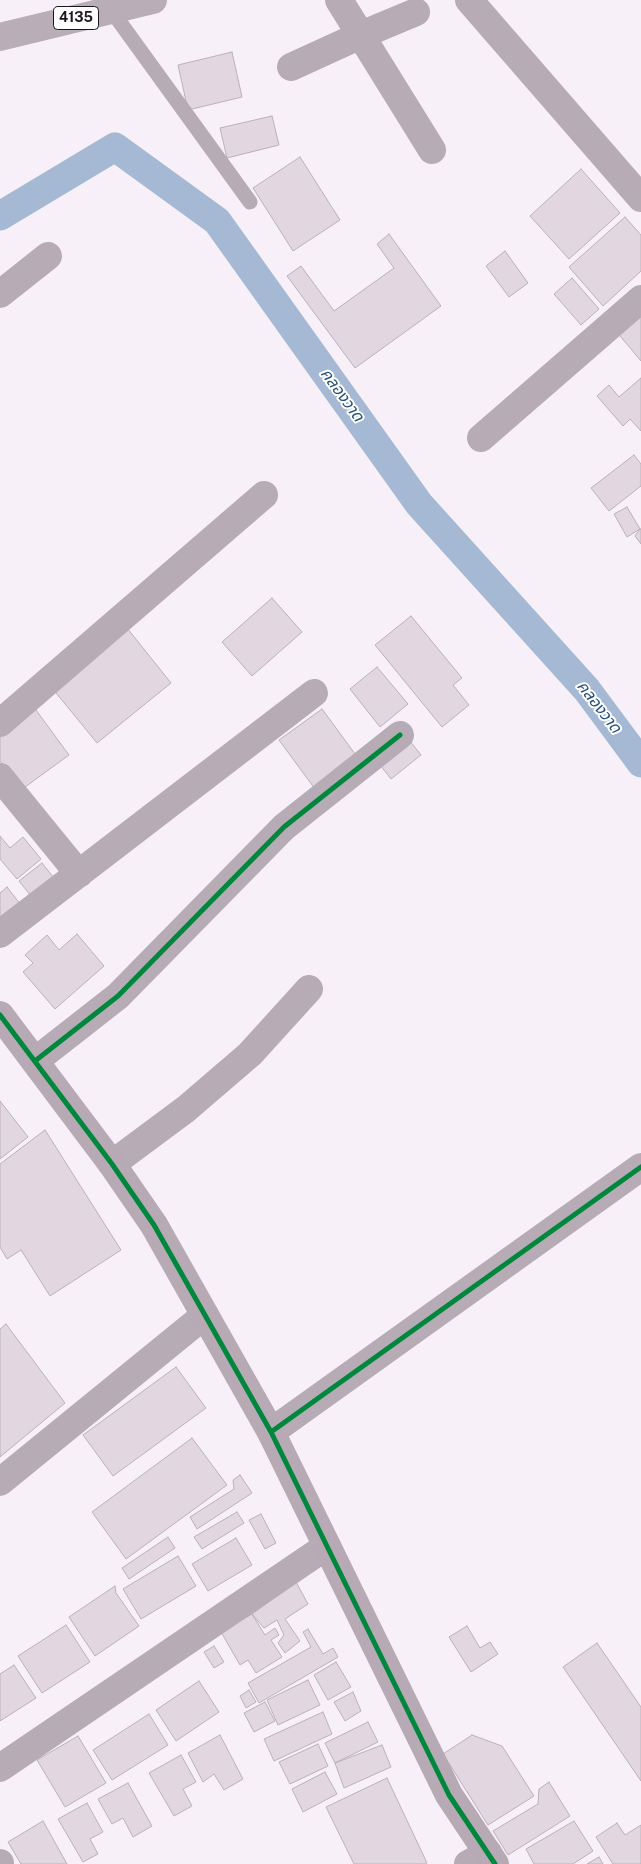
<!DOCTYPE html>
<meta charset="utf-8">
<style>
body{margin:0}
canvas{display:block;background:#f8f0f8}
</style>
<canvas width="641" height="1864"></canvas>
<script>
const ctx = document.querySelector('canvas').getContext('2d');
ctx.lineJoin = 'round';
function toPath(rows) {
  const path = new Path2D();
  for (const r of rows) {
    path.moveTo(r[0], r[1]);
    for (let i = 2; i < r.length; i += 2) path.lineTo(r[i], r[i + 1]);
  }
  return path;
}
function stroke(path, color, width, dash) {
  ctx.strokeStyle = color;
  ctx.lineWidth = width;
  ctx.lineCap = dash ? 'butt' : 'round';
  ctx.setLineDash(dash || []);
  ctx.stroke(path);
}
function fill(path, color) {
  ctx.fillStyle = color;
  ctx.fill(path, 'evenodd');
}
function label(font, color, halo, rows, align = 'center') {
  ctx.font = font + ' "Public Sans","Noto Sans Thai",sans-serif';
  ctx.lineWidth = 4;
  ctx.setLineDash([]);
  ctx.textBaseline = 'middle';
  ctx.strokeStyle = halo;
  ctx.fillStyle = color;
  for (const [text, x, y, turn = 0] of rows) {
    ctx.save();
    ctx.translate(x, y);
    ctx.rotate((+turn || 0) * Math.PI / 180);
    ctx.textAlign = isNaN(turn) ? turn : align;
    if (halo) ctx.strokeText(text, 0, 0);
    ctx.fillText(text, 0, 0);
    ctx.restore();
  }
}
const canal = toPath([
 [0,216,115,147,217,221,419,504,587,690,641,763]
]);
const building = toPath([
 [232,52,242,97,188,110,178,65,232,52],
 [272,116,279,145,227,158,220,128,272,116],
 [300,157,340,220,293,251,253,188,300,157],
 [581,169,620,213,569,259,530,216,581,169],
 [625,217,641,235,641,271,603,306,569,267,625,217],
 [389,234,441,306,355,368,287,276,301,266,334,311,394,268,377,244,389,234],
 [505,251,528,283,509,297,486,266,505,251],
 [572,278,599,309,581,325,554,294,572,278],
 [641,309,641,361,615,330,641,309],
 [641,378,641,431,630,419,623,426,597,396,609,385,619,397,641,378],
 [634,455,641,464,641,486,609,511,591,488,634,455],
 [627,507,640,529,627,537,614,514,627,507],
 [640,529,641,529,641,544,635,536,640,529],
 [272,598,302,632,252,676,222,642,272,598],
 [411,616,462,678,453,685,469,705,442,727,375,645,411,616],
 [127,628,171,683,97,743,52,688,127,628],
 [377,667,408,704,380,727,350,689,377,667],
 [33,706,69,755,21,790,0,761,0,731,33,706],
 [322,709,358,758,315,789,279,740,322,709],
 [406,736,421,755,391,779,376,760,406,736],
 [0,836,10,848,23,837,41,859,17,879,0,859,0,836],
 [42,863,58,883,35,901,19,881,42,863],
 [7,887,24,909,0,928,0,893,7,887],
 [77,934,104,966,55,1009,23,972,33,963,25,955,47,935,59,950,77,934],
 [0,1101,28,1137,0,1159,0,1101],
 [45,1130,121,1250,50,1296,21,1250,7,1259,0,1247,0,1164,45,1130],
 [6,1324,65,1403,0,1457,0,1329,6,1324],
 [176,1367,206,1408,113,1476,83,1435,176,1367],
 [192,1438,227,1485,126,1559,92,1512,192,1438],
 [240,1475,252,1493,197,1529,190,1517,234,1489,233,1480,240,1475],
 [237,1512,244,1523,202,1549,194,1537,237,1512],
 [261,1514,276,1543,265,1549,249,1520,261,1514],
 [168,1537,175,1548,129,1579,122,1568,168,1537],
 [236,1538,252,1565,208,1591,192,1564,236,1538],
 [178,1556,196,1586,141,1619,123,1589,178,1556],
 [296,1582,308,1604,285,1619,300,1641,285,1653,278,1643,284,1635,277,1620,264,1628,252,1614,296,1582],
 [115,1586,116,1593,139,1626,95,1656,69,1617,115,1586],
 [252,1614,265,1635,275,1628,279,1635,271,1640,282,1657,256,1673,248,1660,240,1665,221,1632,252,1614],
 [66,1625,90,1662,42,1693,18,1656,66,1625],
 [467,1626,480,1648,490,1642,498,1654,471,1672,449,1637,467,1626],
 [308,1629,323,1654,333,1648,338,1657,259,1703,248,1683,311,1647,303,1632,308,1629],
 [597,1643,641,1707,641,1781,563,1667,597,1643],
 [214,1646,224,1662,214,1668,204,1652,214,1646],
 [336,1662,351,1687,328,1700,314,1675,336,1662],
 [14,1665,36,1698,0,1721,0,1674,14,1665],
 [308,1680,320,1705,278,1725,267,1700,308,1680],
 [199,1681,219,1712,176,1741,156,1710,199,1681],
 [249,1690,256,1702,246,1708,240,1696,249,1690],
 [353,1692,361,1711,345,1721,334,1702,353,1692],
 [265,1702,275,1721,254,1732,244,1713,265,1702],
 [323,1712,332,1734,274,1761,264,1739,323,1712],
 [149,1714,168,1745,112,1780,93,1750,149,1714],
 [368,1722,378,1742,335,1763,325,1743,368,1722],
 [220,1735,243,1779,224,1790,214,1774,203,1782,188,1753,220,1735],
 [472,1735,502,1746,534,1796,488,1825,443,1754,472,1735],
 [78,1736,106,1783,65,1807,37,1760,78,1736],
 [318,1744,328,1766,290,1784,279,1762,318,1744],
 [382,1745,391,1767,344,1788,335,1763,382,1745],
 [181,1755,196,1782,183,1789,192,1806,174,1816,149,1773,181,1755],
 [325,1772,337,1794,303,1812,292,1789,325,1772],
 [387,1778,427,1863,425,1864,354,1864,326,1807,387,1778],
 [549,1782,570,1816,508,1855,493,1831,538,1804,539,1789,549,1782],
 [128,1783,152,1826,133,1837,123,1818,112,1824,98,1799,128,1783],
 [87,1803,103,1832,90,1839,98,1854,83,1862,58,1819,87,1803],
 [43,1821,67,1864,21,1864,8,1842,43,1821],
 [574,1821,593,1851,573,1864,534,1864,526,1849,574,1821],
 [617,1823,625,1835,641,1825,641,1864,613,1864,596,1837,617,1823],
 [599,1857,603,1864,587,1864,599,1857]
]);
const lane = toPath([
 [111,10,250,202]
]);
const street = toPath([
 [339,0,432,150],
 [469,0,641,198],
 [291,67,361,35,416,12],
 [0,294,48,256],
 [481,438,641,299],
 [0,723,264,495],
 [0,777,79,874],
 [0,934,314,693],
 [35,1061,118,996,284,827,400,735],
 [112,1164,186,1109,250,1054,309,989],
 [271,1432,641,1167],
 [0,1482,205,1315],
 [0,1768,327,1546],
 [0,1863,0,1864],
 [468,1864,488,1853]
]);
const secondary = toPath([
 [0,1015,112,1164,154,1225,271,1432,449,1795,495,1864]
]);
const primary = toPath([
 [0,37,153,0]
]);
const cycleway = toPath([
 [0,1015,112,1164,154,1225,271,1432,449,1795,495,1864],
 [35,1061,118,996,284,827,400,735],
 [271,1432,641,1167]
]);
const shields = [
 [76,18,45]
];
const shieldNames = [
 ["4135",76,18]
];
const waterNames = [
 ["คลองวาด",342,395,54],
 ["คลองวาด",599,707,52]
];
stroke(canal, '#a5b9d4', 29);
fill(building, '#e2d7e1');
stroke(building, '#b9b1b8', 1);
stroke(lane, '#b7acb6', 15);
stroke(street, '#b7acb6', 28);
stroke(secondary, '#b7aab5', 28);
stroke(primary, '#b9adb8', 28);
stroke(cycleway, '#00873e', 5);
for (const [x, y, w] of shields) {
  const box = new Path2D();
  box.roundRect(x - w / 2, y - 11.5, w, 23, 4);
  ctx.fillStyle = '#fff';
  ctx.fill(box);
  stroke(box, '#1c141c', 1);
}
label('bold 14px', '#1c141c', null, shieldNames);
label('italic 16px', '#224d7d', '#fff', waterNames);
</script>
